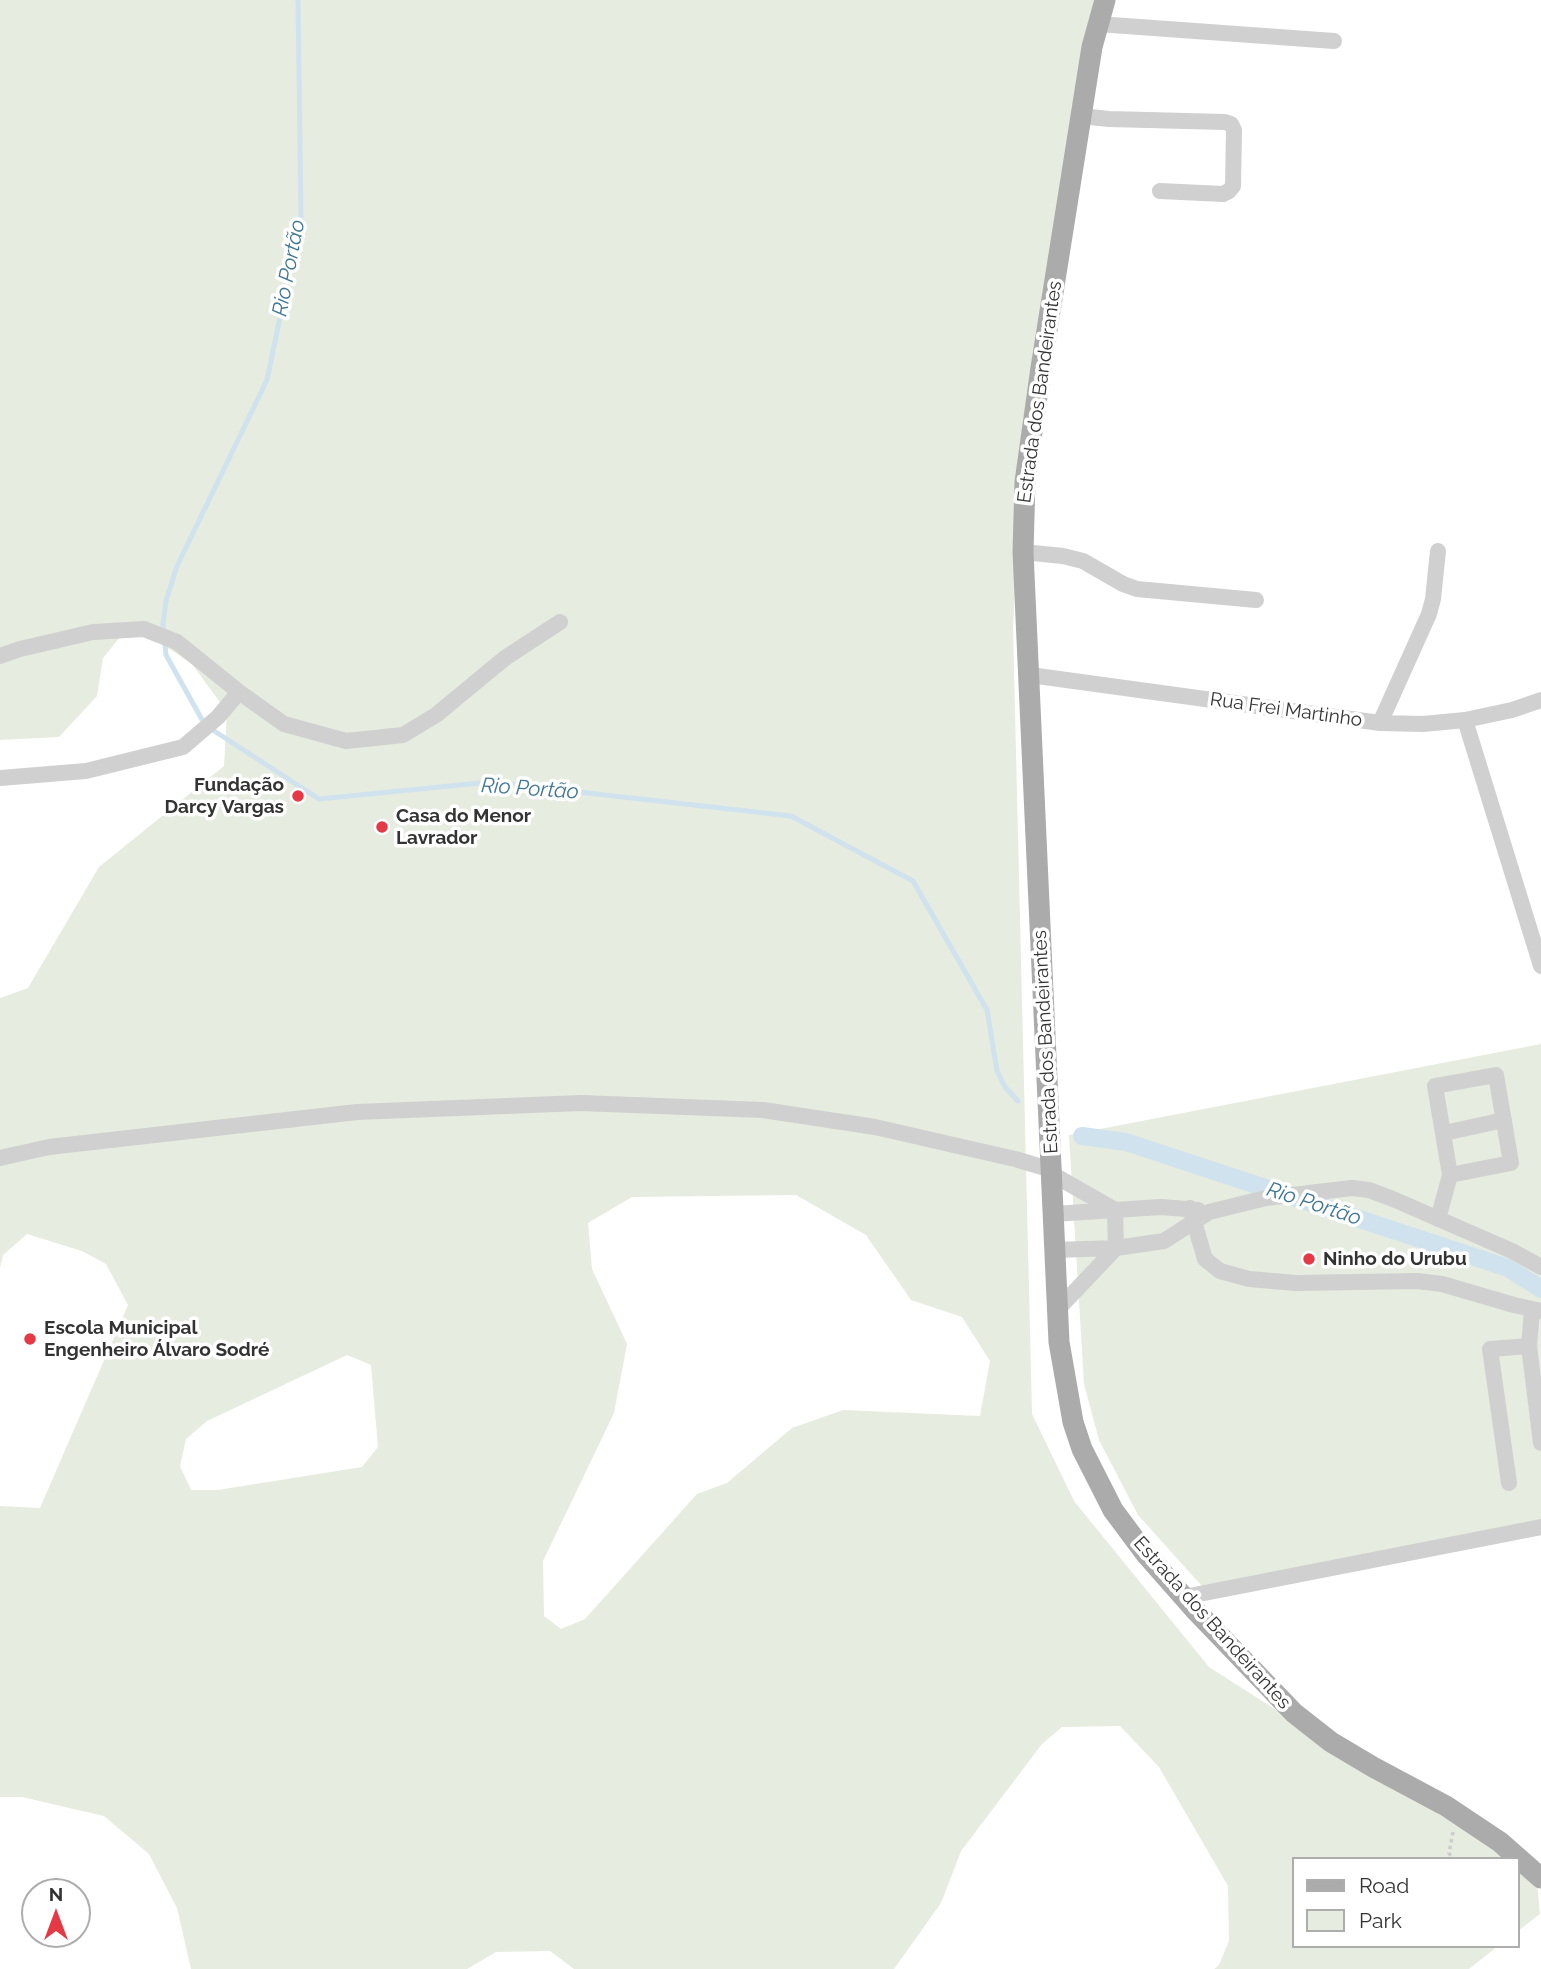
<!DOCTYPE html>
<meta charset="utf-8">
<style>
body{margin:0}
#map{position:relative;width:1541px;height:1969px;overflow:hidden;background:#fff;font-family:Raleway,sans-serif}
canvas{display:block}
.legend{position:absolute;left:1292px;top:1857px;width:228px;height:91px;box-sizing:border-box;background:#fff;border:2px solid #adadad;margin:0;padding:9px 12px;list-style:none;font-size:21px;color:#333}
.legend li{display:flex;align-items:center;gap:14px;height:35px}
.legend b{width:35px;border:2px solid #adadad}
.north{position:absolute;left:21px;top:1878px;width:70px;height:70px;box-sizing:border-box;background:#fff;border:2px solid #adadad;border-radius:50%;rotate:0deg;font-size:19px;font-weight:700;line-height:28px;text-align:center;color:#333}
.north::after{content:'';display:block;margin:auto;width:24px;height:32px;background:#e63946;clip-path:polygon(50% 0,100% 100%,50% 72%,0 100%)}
</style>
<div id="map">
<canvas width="1541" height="1969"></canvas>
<ul class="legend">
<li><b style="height:9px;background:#ababab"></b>Road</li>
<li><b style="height:19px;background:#e6ecdf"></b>Park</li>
</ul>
<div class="north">N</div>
</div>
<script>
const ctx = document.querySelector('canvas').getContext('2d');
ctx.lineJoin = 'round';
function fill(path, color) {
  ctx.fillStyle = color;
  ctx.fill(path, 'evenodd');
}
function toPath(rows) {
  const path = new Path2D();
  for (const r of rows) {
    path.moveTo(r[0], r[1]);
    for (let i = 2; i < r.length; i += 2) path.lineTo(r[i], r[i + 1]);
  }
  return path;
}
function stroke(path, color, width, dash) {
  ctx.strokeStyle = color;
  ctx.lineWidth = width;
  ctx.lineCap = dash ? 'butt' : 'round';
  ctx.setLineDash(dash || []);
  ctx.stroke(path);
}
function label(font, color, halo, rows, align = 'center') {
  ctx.font = font + ' Raleway,sans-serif';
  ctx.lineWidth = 7;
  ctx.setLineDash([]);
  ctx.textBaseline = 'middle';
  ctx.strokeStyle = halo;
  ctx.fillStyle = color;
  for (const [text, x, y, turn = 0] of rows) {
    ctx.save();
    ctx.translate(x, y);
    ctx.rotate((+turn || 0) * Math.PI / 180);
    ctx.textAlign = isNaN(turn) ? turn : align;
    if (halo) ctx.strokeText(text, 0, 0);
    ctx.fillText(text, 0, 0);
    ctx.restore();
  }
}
const green = toPath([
 [0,0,1097,0,1022,456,1013,628,1032,1414,1074,1501,1209,1667,1509,1859,1294,1859,1294,1946,1498,1946,1469,1969,1214,1969,1219,1965,1229,1941,1228,1886,1159,1767,1120,1726,1062,1727,1042,1744,961,1851,941,1903,894,1969,574,1969,550,1951,496,1952,467,1969,191,1969,177,1908,149,1854,104,1816,22,1797,0,1797,0,1506,40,1508,128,1305,106,1264,82,1251,27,1234,3,1255,0,1268,0,998,28,988,99,867,224,766,227,712,192,664,147,634,120,637,103,658,97,696,59,737,0,740],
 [796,1195,866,1235,911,1300,962,1317,990,1361,980,1416,843,1410,792,1428,727,1483,697,1494,585,1619,561,1629,544,1616,543,1561,614,1413,627,1344,592,1269,588,1223,632,1197],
 [347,1355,371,1365,378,1447,362,1467,218,1490,191,1490,180,1466,186,1439,207,1421],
 [1541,1044,1541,1522,1210,1595,1138,1515,1099,1440,1084,1384,1069,1135],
 [1518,1867,1537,1883,1540,1914,1518,1931]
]);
const stream = toPath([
 [298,0,301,216,267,380,177,566,166,601,163,624,166,655,205,725,319,799,490,782,791,816,913,881,987,1010,997,1071,1005,1087,1018,1101]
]);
const canal = toPath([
 [1082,1136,1126,1142,1508,1268,1541,1289]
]);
const path = toPath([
 [1453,1832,1449,1853,1453,1859],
 [1482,1946,1483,1947]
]);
const minor = toPath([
 [1098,24,1334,41],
 [1081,116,1109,119,1225,122,1231,124,1234,130,1233,186,1229,191,1223,194,1160,191],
 [1023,552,1063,556,1083,561,1123,584,1137,589,1256,600],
 [0,656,20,649,93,632,144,629,177,642,239,692,284,724,346,741,403,735,436,715,505,658,560,622],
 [1030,675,1380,723,1423,724,1465,720,1512,710,1541,700],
 [1465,720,1541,966],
 [1380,723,1429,614,1433,599,1438,551],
 [0,778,86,771,183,747,218,717,239,692],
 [1444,1133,1504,1120],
 [0,1158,49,1147,357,1112,581,1103,763,1110,875,1127,1015,1159,1052,1170],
 [1052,1174,1115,1210,1116,1248,1058,1309],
 [1190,1208,1205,1259,1220,1271,1249,1279,1296,1283,1417,1281,1442,1284,1514,1305,1541,1311],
 [1054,1214,1161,1207,1198,1210],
 [1438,1219,1450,1175,1435,1086,1496,1075,1511,1163,1450,1175],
 [1055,1250,1116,1248,1164,1241,1209,1212,1266,1198,1352,1188,1369,1190,1393,1199,1512,1251,1541,1267],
 [1532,1310,1529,1346,1541,1443],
 [1509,1483,1490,1349,1529,1346],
 [1184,1597,1541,1527]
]);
const major = toPath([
 [1105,0,1092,47,1041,368,1025,482,1023,552,1059,1342,1073,1422,1082,1449,1113,1510,1145,1553,1196,1611,1294,1713,1331,1742,1373,1767,1446,1806,1500,1842,1541,1878]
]);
const markers = [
 [298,796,7,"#e63946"],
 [382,827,7,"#e63946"],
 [1309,1259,7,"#e63946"],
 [30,1339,7,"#e63946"]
];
const streetNames = [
 ["Estrada dos Bandeirantes",1040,392,-82],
 ["Rua Frei Martinho",1286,710,8],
 ["Estrada dos Bandeirantes",1046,1042,-93],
 ["Estrada dos Bandeirantes",1212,1623,48]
];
const poiNames = [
 ["Fundação",284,785,"right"],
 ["Darcy Vargas",284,807,"right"],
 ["Casa do Menor",396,816],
 ["Lavrador",396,838],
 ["Ninho do Urubu",1323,1259],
 ["Escola Municipal",44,1328],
 ["Engenheiro Álvaro Sodré",44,1350]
];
const waterNames = [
 ["Rio Portão",289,268,-79],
 ["Rio Portão",530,789,4],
 ["Rio Portão",1314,1204,18]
];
fill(green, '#e6ecdf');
stroke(stream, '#cfe2ee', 5);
stroke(canal, '#cfe2ee', 18);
stroke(path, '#cdcdcd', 3.5, [3.5, 3.5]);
stroke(minor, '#d0d0d0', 16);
stroke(major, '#ababab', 21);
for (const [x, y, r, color] of markers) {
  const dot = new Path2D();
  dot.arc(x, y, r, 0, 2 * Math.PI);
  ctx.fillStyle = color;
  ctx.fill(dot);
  stroke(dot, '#fff', 2.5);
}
label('19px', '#333', '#fff', streetNames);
label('bold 19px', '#333', '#fff', poiNames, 'left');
label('italic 21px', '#3f7597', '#fff', waterNames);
</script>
